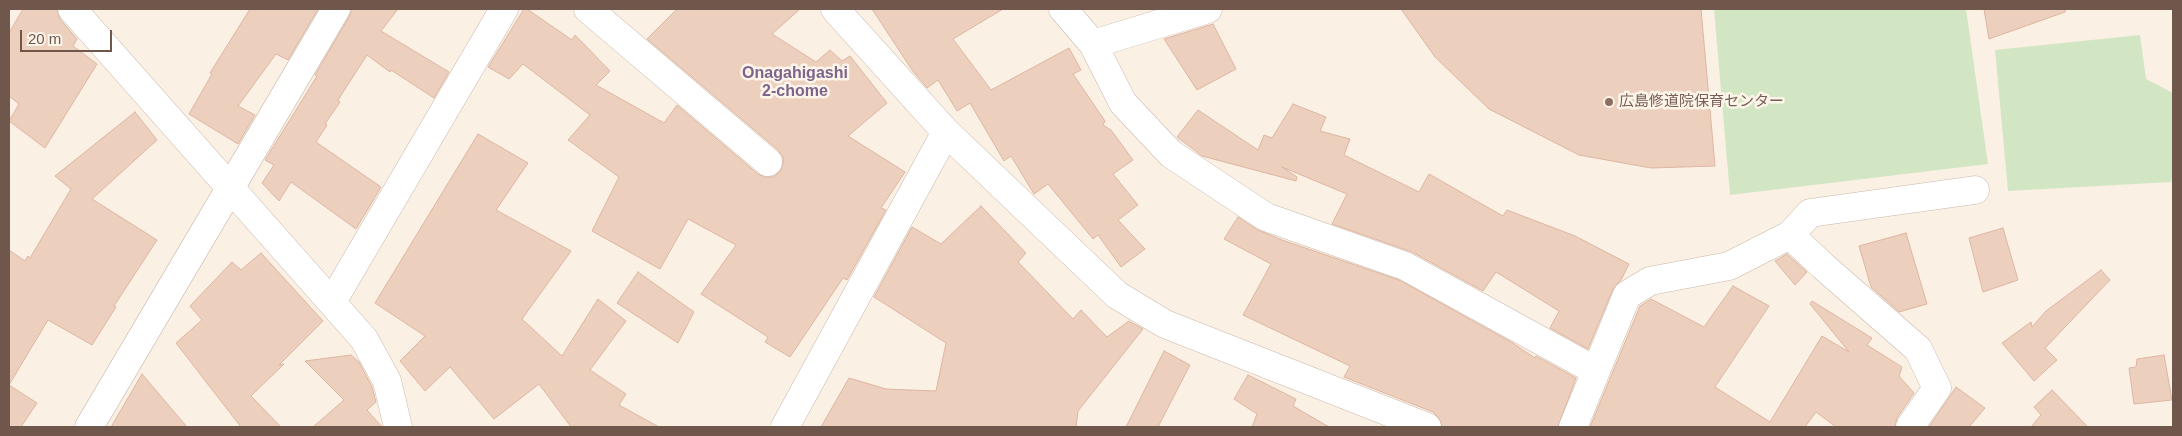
<!DOCTYPE html>
<meta charset="utf-8">
<style>
body{margin:0}
#map{position:relative;width:2182px;height:436px;overflow:hidden;background:#faf0e4;font-family:Helvetica,sans-serif}
canvas{display:block}
.frame{position:absolute;inset:0;border:10px solid #70574c;pointer-events:none}
.scale{position:absolute;left:20px;top:30px;width:92px;height:22px;box-sizing:border-box;border:2px solid #70574c;border-top:0;padding-left:6px;font-size:15px;line-height:18px;white-space:nowrap;color:#70574c;-webkit-text-stroke:4px #fdf5e9;paint-order:stroke}
</style>
<div id="map">
<canvas width="2182" height="436"></canvas>
<div class="frame"></div>
<div class="scale">20 m</div>
</div>
<script>
const ctx = document.querySelector('canvas').getContext('2d');
ctx.lineJoin = 'round';
function fill(path, color) {
  ctx.fillStyle = color;
  ctx.fill(path, 'evenodd');
}
function toPath(rows) {
  const path = new Path2D();
  for (const r of rows) {
    path.moveTo(r[0], r[1]);
    for (let i = 2; i < r.length; i += 2) path.lineTo(r[i], r[i + 1]);
  }
  return path;
}
function stroke(path, color, width, dash) {
  ctx.strokeStyle = color;
  ctx.lineWidth = width;
  ctx.lineCap = dash ? 'butt' : 'round';
  ctx.setLineDash(dash || []);
  ctx.stroke(path);
}
function label(font, color, halo, rows, align = 'center') {
  ctx.font = font + ' Helvetica,"Noto Sans JP",sans-serif';
  ctx.lineWidth = 5;
  ctx.setLineDash([]);
  ctx.textBaseline = 'middle';
  ctx.strokeStyle = halo;
  ctx.fillStyle = color;
  for (const [text, x, y, turn = 0] of rows) {
    ctx.save();
    ctx.translate(x, y);
    ctx.rotate((+turn || 0) * Math.PI / 180);
    ctx.textAlign = isNaN(turn) ? turn : align;
    if (halo) ctx.strokeText(text, 0, 0);
    ctx.fillText(text, 0, 0);
    ctx.restore();
  }
}
const green = toPath([
 [1714,9,1966,9,1988,164,1730,195],
 [2140,35,2146,79,2173,93,2173,174,2171,182,2008,191,1995,50]
]);
const building = toPath([
 [23,9,57,9,60,19,77,39,73,46,97,64,45,148,9,121,19,104,9,96,9,33,23,9],
 [250,9,318,9,288,60,276,54,238,106,255,115,238,144,189,114,212,74,210,73,250,9],
 [352,9,398,9,381,31,449,72,434,98,391,70,390,72,367,55,338,100,340,102,325,124,327,125,316,142,381,187,356,229,291,182,279,201,262,183,274,165,265,160,317,76,315,75,349,17,352,9],
 [524,9,527,9,572,40,575,35,610,71,596,85,664,123,677,105,758,174,765,177,773,177,780,172,783,164,783,157,778,150,647,39,677,9,800,9,772,34,816,62,830,50,842,61,850,56,887,103,848,136,905,172,881,208,886,210,847,280,843,278,790,357,765,342,768,337,701,294,736,245,688,219,660,269,592,231,619,177,568,140,590,115,523,64,509,79,488,67,524,9],
 [872,9,1003,9,953,39,991,90,1069,48,1081,70,1073,74,1105,121,1103,125,1111,130,1133,160,1113,174,1138,205,1118,220,1145,249,1121,267,1098,235,1093,239,1048,184,1034,194,1011,156,1004,161,970,103,957,111,938,80,927,88,912,70,872,9],
 [1401,9,1701,9,1715,166,1651,168,1579,155,1489,109,1435,57,1401,9],
 [1984,9,2065,9,2065,12,1989,39,1984,9],
 [1213,24,1236,69,1197,90,1164,39,1213,24],
 [1293,104,1326,117,1320,131,1350,139,1344,155,1419,192,1429,174,1503,216,1507,210,1575,236,1629,264,1621,280,1613,289,1588,349,1550,328,1559,311,1496,272,1483,291,1412,252,1332,224,1347,194,1282,167,1297,177,1296,181,1202,156,1177,137,1198,110,1258,150,1264,135,1272,138,1293,104],
 [135,112,157,140,92,199,157,240,114,306,116,307,92,345,48,320,9,385,9,250,25,261,28,256,30,258,71,189,55,176,135,112],
 [478,134,528,163,496,210,571,251,522,319,562,356,598,299,626,321,590,370,626,394,619,405,659,427,571,427,539,384,494,419,450,367,425,391,400,361,425,336,375,303,478,134],
 [981,206,1026,253,1018,262,1073,319,1081,310,1107,337,1129,321,1143,329,1078,411,1076,427,821,427,849,378,886,389,936,391,946,343,874,297,912,227,941,244,981,206],
 [1238,217,1258,230,1282,240,1399,280,1511,342,1535,358,1536,356,1576,378,1558,427,1442,427,1439,418,1433,412,1344,377,1350,366,1243,315,1271,264,1224,239,1238,217],
 [2003,228,2018,280,1983,292,1969,238,2003,228],
 [1906,233,1927,304,1899,312,1871,287,1859,246,1906,233],
 [261,253,323,321,279,365,284,364,251,396,281,427,241,427,176,343,202,320,190,306,232,262,241,270,261,253],
 [1787,254,1807,272,1795,285,1775,261,1787,254],
 [2101,270,2110,280,2045,348,2057,360,2034,381,2002,343,2031,322,2032,327,2046,311,2101,270],
 [638,272,694,312,678,343,617,303,638,272],
 [1733,286,1769,306,1715,387,1770,422,1822,336,1849,352,1810,304,1812,301,1872,338,1867,345,1902,367,1899,376,1914,393,1897,418,1895,427,1836,427,1816,412,1805,427,1590,427,1640,306,1651,299,1704,327,1733,286],
 [1164,351,1190,365,1158,427,1126,427,1164,351],
 [351,355,359,362,372,387,376,402,367,410,382,427,313,427,344,400,305,361,351,355],
 [2164,355,2172,400,2134,404,2129,368,2136,367,2137,359,2164,355],
 [142,374,187,427,111,427,142,374],
 [1248,375,1296,399,1293,406,1329,427,1252,427,1257,414,1234,399,1248,375],
 [9,385,37,403,21,427,9,427,9,385],
 [1956,387,1985,408,1969,427,1929,427,1956,387],
 [2052,390,2088,427,2031,427,2041,415,2034,407,2052,390]
]);
const minor = toPath([
 [72,9,364,339,387,381,398,427],
 [588,9,768,162],
 [835,9,946,132,1117,295,1165,324,1427,427],
 [1063,9,1093,44,1123,103,1171,154,1266,217,1405,266,1596,371],
 [1093,44,1208,9],
 [1790,235,1824,267,1918,349,1937,388,1910,427],
 [332,302,504,9],
 [89,427,336,9],
 [785,427,946,132],
 [1573,427,1627,295,1650,281,1729,266,1790,235,1810,213,1975,190]
]);
const markers = [
 [1609,102,5,"#8d6e63"]
];
const educationNames = [
 ["広島修道院保育センター",1619,102]
];
const neighbourhoodNames = [
 ["Onagahigashi",795,74],
 ["2-chome",795,92]
];
fill(green, '#d3e6c4');
fill(building, '#edcfbe');
stroke(building, '#deb5a0', 1);
stroke(minor, '#cab8ab', 29);
stroke(minor, '#fff', 28);
for (const [x, y, r, color] of markers) {
  const dot = new Path2D();
  dot.arc(x, y, r, 0, 2 * Math.PI);
  ctx.fillStyle = color;
  ctx.fill(dot);
  stroke(dot, '#fdf5e9', 2);
}
label('15px', '#785e54', '#fdf5e9', educationNames, 'left');
label('bold 16px', '#7d648c', '#fdf5e9', neighbourhoodNames);
</script>
